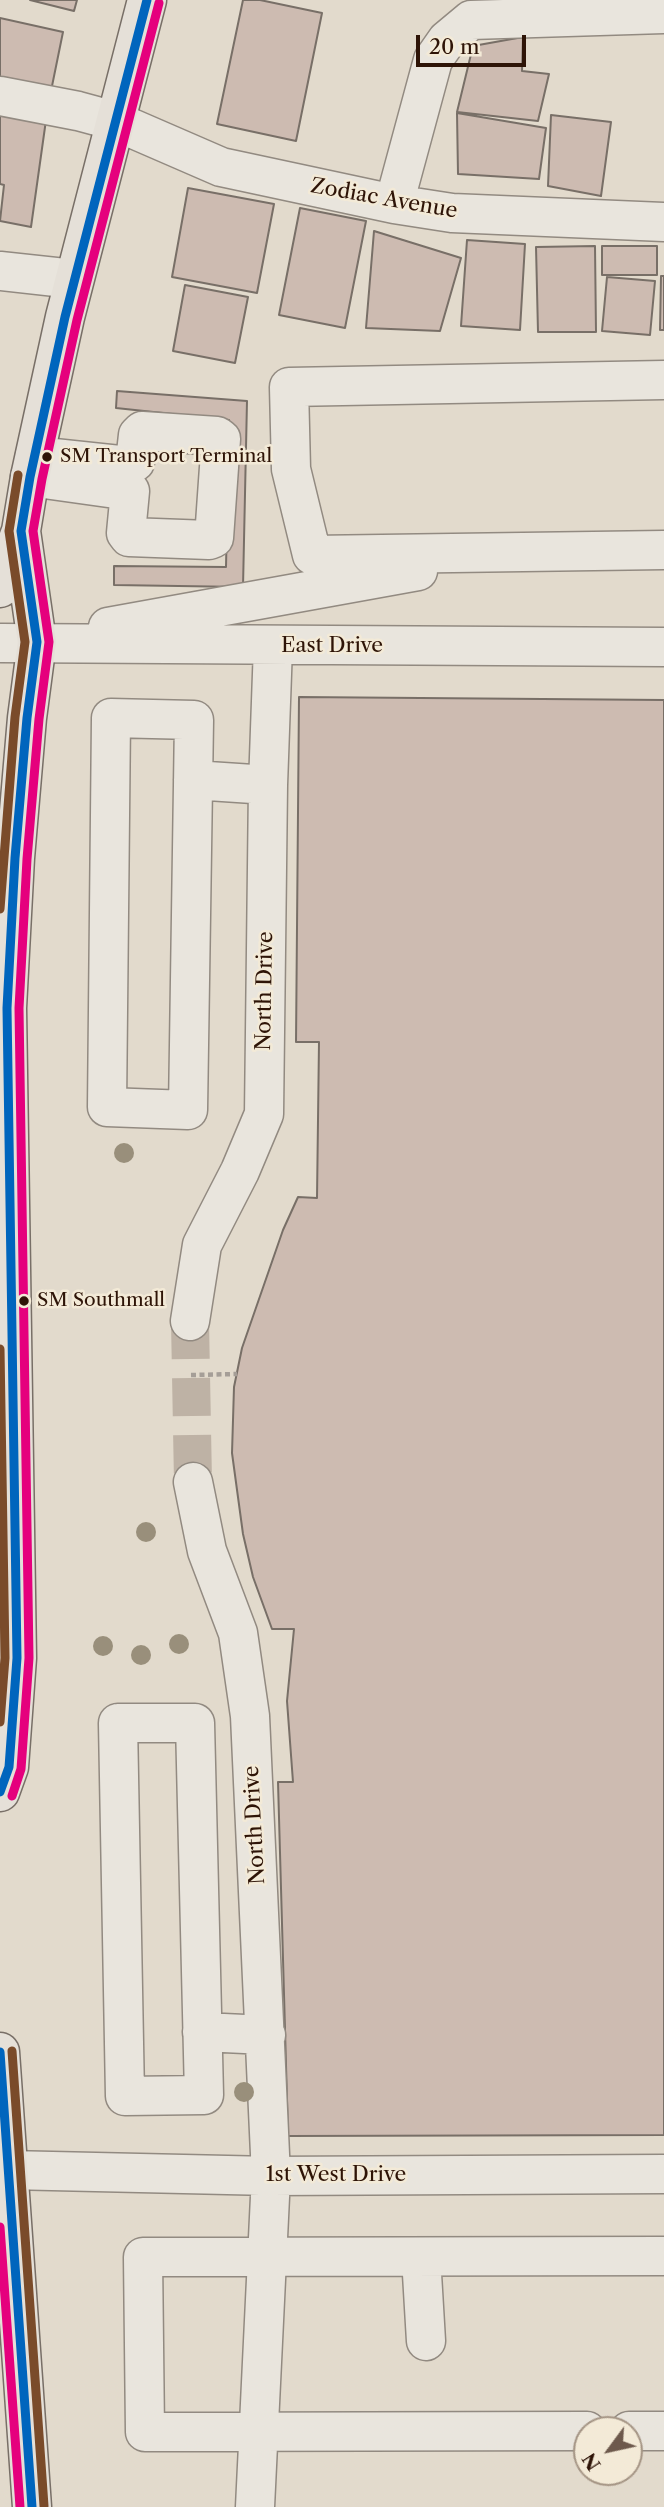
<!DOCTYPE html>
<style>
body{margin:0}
#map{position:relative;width:664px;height:2507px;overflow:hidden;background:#e2dacc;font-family:"Libre Caslon Text",serif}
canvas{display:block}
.north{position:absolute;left:573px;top:2416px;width:70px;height:70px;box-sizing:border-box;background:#f3ead7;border:2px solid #a49484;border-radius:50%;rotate:237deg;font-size:19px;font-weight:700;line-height:28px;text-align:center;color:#2e1407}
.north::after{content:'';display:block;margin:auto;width:24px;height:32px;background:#6d594c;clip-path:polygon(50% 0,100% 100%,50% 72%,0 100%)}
.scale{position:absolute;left:416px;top:35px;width:110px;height:32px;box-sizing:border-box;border:4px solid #2e1407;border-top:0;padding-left:9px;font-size:21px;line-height:24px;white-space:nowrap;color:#2e1407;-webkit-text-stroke:5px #f3ead7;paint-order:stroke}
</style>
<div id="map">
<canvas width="664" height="2507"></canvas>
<div class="north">N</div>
<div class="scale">20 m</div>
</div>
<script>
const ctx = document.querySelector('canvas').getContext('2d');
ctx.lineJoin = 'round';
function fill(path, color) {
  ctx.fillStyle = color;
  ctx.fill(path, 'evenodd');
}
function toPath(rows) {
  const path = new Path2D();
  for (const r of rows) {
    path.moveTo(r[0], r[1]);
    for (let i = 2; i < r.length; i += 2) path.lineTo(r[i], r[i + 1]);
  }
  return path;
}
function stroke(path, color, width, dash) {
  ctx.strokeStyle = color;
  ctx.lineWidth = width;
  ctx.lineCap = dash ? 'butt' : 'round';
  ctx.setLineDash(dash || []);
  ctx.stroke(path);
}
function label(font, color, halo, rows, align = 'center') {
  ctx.font = font + ' "Libre Caslon Text",serif';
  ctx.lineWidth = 5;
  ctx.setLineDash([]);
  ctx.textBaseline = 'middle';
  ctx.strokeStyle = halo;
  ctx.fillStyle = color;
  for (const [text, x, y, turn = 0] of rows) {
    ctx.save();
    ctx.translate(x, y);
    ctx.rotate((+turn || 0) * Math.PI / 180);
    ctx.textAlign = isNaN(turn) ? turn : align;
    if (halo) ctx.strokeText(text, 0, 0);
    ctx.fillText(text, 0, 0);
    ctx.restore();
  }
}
const building = toPath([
 [30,0,77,0,74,11,30,0],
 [243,0,260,0,322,13,296,141,217,124,243,0],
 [0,18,63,32,51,91,0,80,0,18],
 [523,37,522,71,549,74,538,121,457,112,473,46,523,37],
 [0,109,46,120,31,227,0,221,4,185,0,184,0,109],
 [457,113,546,128,539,179,458,174,457,113],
 [551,115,611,122,601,196,548,186,551,115],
 [188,188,274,204,257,293,172,277,188,188],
 [300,208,366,221,345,328,279,315,300,208],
 [374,231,461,258,440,331,366,328,374,231],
 [467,240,525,244,520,330,461,326,467,240],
 [595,246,596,332,538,332,536,247,595,246],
 [602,246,657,246,657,275,602,275,602,246],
 [661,276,664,276,664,330,660,330,661,276],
 [607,277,655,281,650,335,602,331,607,277],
 [185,285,248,297,235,363,173,351,185,285],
 [117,391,247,401,243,587,114,585,114,566,226,567,229,420,116,408,117,391],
 [299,697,664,700,664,2135,288,2136,278,1782,293,1782,287,1701,294,1629,272,1629,253,1577,243,1534,232,1453,234,1387,242,1348,283,1230,298,1197,317,1198,319,1042,296,1042,299,697]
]);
const minorTunnel = toPath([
 [190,1321,193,1482]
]);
const path = toPath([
 [191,1375,237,1374]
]);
const minor = toPath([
 [0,96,78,111,115,121,221,167,394,204,452,213,664,222],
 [394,204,433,60,447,40,471,20,664,14],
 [0,271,74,279],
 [664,380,289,387,291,469,312,555,664,550],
 [30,477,130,491,126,533,129,537,209,540,214,538,221,439,217,436,142,431,138,435,135,462,129,466,35,456],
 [108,627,418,571],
 [0,643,664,647],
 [111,718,194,720,188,1110,107,1107,111,718],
 [193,780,268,785],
 [190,1321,202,1245,240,1171,264,1114,268,785,273,646],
 [193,1482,207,1551,238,1633,250,1716,271,2176,255,2507],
 [118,1723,195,1723,204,2095,125,2096,118,1723],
 [202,2032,266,2035],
 [8,2170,271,2176,664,2174],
 [421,2257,426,2341],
 [587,2431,145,2432,143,2257,664,2256],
 [629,2431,664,2431]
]);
const highway = toPath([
 [0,588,21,531,30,477,65,317,147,0],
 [0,1792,9,1767,17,1658,7,1008,15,858,27,718,37,642,21,531],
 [0,2052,32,2507]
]);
const bus1 = toPath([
 [0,1792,9,1767,17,1658,7,1008,15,858,27,718,37,642,21,531,30,477,65,317,147,0],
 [0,2052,32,2507]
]);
const bus2 = toPath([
 [12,1796,21,1769,29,1658,19,1008,27,859,39,719,49,642,33,531,42,479,77,320,159,3],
 [0,2227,20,2507]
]);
const bus3 = toPath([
 [0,909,15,717,25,642,9,531,18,475],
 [0,1349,5,1658,0,1722],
 [12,2051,44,2506]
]);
const trees = [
 [124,1153],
 [146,1532],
 [179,1644],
 [103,1646],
 [141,1655],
 [244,2092]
];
const markers = [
 [47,457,6,"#2e1407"],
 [24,1301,6,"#2e1407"]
];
const busNames = [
 ["SM Transport Terminal",60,457],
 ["SM Southmall",37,1301]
];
const streetNames = [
 ["Zodiac Avenue",384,199,10],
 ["East Drive",332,646],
 ["North Drive",265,991,-89],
 ["North Drive",255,1825,-93],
 ["1st West Drive",336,2175]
];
fill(building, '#cdbbb1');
stroke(building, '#786f67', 2);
stroke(minorTunnel, '#beb2a5', 38, [38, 19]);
stroke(minor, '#928a81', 41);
stroke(highway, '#786f67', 41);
stroke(path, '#a59e97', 4.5, [5, 3.5]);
stroke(minor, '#e9e5dd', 38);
stroke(highway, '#e5e0d8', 38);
stroke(bus1, '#0065bd', 9);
stroke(bus2, '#e5007d', 9);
stroke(bus3, '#7a4b2a', 9);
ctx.fillStyle = '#998f7b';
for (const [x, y] of trees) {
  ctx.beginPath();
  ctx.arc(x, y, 10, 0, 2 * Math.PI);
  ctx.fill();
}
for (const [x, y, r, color] of markers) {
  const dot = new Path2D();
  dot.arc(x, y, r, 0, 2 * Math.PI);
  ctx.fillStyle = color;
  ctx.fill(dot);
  stroke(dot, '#f3ead7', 2.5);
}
label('19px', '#2e1407', '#f3ead7', busNames, 'left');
label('21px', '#2e1407', '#f3ead7', streetNames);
</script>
